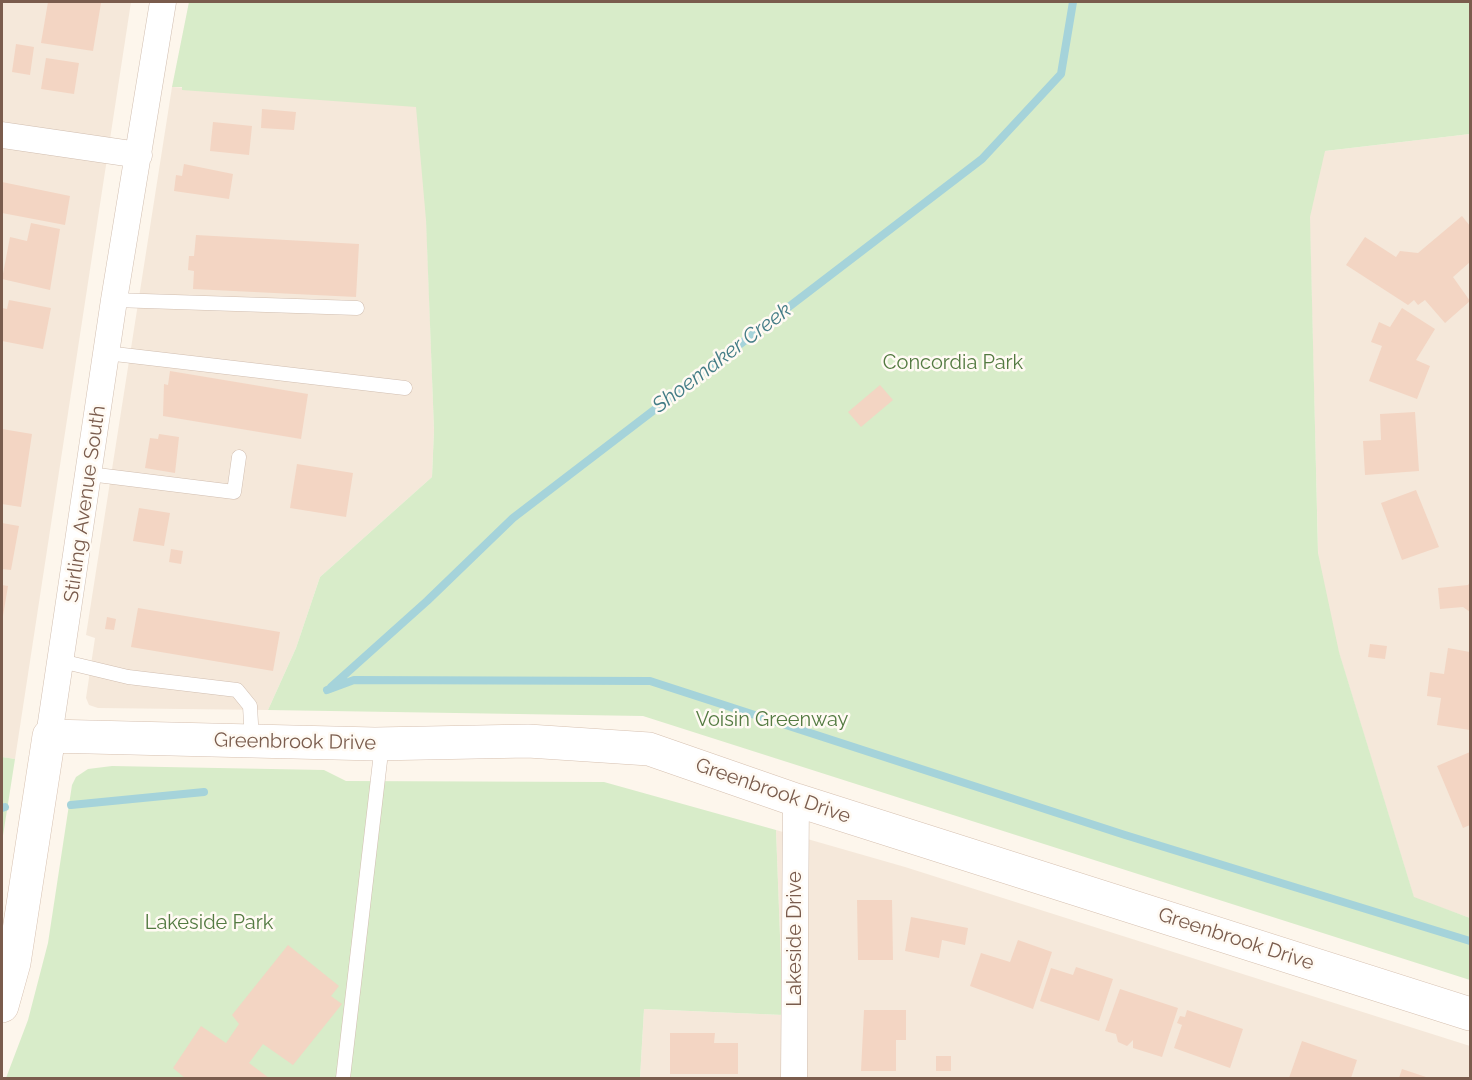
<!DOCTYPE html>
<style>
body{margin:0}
#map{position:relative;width:1472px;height:1080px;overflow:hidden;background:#fdf6ec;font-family:Raleway,sans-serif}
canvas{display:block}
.frame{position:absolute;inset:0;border:3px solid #7a5c4d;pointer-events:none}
</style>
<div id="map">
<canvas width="1472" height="1080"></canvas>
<div class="frame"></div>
</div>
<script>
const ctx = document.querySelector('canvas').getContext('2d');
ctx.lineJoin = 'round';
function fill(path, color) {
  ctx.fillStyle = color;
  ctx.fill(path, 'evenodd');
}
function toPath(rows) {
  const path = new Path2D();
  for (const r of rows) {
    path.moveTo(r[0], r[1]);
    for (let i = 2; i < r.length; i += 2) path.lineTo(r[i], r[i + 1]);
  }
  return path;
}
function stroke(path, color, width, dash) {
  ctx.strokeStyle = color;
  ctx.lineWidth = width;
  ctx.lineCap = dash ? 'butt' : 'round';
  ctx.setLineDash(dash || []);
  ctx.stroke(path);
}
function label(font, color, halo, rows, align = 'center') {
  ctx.font = font + ' Raleway,sans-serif';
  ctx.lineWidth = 5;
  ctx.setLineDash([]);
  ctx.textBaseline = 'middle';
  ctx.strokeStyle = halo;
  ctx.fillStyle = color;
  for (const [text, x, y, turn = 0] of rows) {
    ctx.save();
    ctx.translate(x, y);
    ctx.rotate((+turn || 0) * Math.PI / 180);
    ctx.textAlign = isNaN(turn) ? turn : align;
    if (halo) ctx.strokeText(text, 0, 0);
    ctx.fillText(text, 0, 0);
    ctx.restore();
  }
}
const residential = toPath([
 [2,2,131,2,15,759,2,757],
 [172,87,422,101,434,430,432,477,320,577,296,648,268,710,98,708,89,705,86,698,95,638,86,635],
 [1470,134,1470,918,1414,898,1319,588,1308,153],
 [776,830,905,867,1470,1046,1470,1078,640,1078,644,1009,783,1015]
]);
const green = toPath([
 [189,2,1470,2,1470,134,1325,151,1310,217,1318,553,1339,652,1414,897,1470,918,1470,980,643,716,268,710,296,648,320,577,432,477,434,430,426,220,416,107,182,90,182,87,172,87],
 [2,757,15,759,2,842],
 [112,766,324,770,346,781,604,782,776,830,783,1015,644,1009,640,1078,6,1078,28,1020,48,943,72,785,76,777,88,769]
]);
const stream = toPath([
 [331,687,427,601,513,518,982,159,1061,74,1073,2],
 [327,690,354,680,650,681,1125,835,1470,941],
 [71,805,204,792],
 [2,808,5,807]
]);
const building = toPath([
 [48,2,101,3,93,51,41,43],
 [16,44,34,47,30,75,12,72],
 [46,58,79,63,74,94,41,89],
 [262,109,296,112,294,130,261,128],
 [213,122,252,126,249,155,210,151],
 [184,164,233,174,229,199,174,191,176,175,182,176],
 [2,182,70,196,65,225,2,213],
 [1462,216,1470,226,1470,262,1453,277,1470,301,1445,323,1425,300,1418,305,1414,300,1408,305,1346,265,1365,237,1396,257,1400,251,1418,253],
 [31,223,60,229,50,290,2,279,10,237,27,241],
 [196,235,359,244,356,297,193,289,194,271,188,270,189,256,194,256],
 [9,300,51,308,43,349,2,341,2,308,7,309],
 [1402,308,1435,329,1416,360,1430,366,1417,399,1369,381,1382,346,1371,342,1379,322,1390,327],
 [170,371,308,394,301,439,163,416,164,384,168,385],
 [880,385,893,400,861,427,848,412],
 [1415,412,1419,471,1365,475,1363,441,1381,440,1380,414],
 [2,429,32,434,21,507,2,504],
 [159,434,179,437,175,473,145,468,150,438,158,439],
 [297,464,353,473,346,517,290,508],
 [1416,490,1439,547,1402,560,1381,503],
 [139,508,170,513,164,546,133,541],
 [2,523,19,526,11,570,2,569],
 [171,549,183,551,181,564,169,562],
 [1470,582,1470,612,1463,607,1440,609,1438,588,1468,585],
 [2,585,8,586,3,616,2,616],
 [138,608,280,632,273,671,131,647],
 [107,617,116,619,114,630,105,629],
 [1370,644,1387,646,1385,659,1368,657],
 [1448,648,1470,652,1470,730,1437,725,1441,698,1427,696,1430,672,1444,674],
 [1470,752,1470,825,1463,828,1437,766],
 [857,900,892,900,893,960,858,960],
 [911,917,968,928,965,945,942,940,939,958,905,951],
 [1018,940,1052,952,1033,1009,970,986,981,953,1010,962],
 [288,945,339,986,331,996,342,1004,293,1065,263,1044,249,1063,269,1078,185,1078,173,1068,201,1026,226,1043,239,1024,232,1015],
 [1076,967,1113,979,1099,1021,1040,1001,1051,968,1073,975],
 [1120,989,1178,1008,1162,1057,1133,1048,1133,1040,1127,1046,1118,1042,1116,1034,1105,1031],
 [864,1010,906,1010,906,1040,896,1040,896,1071,861,1071],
 [1187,1010,1243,1029,1230,1068,1174,1048,1182,1025,1177,1023,1180,1016,1185,1017],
 [670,1033,715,1033,714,1043,738,1043,738,1074,670,1074],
 [1302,1041,1357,1060,1351,1078,1289,1078],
 [936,1056,951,1056,951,1071,936,1071],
 [1402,1069,1429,1078,1399,1078]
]);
const lane = toPath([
 [114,300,357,308],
 [106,353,405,388],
 [89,474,234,492,239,457],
 [61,661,128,677,237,690,250,706,252,741],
 [343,1078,382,744]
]);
const street = toPath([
 [2,135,139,155],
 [49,736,114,300,163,2],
 [794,1078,796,800]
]);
const secondary = toPath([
 [2,1006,14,963,49,736,375,744,528,741,649,749,796,800,1470,1014]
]);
const parkNames = [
 ["Concordia Park",953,363],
 ["Voisin Greenway",772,720],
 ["Lakeside Park",209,923]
];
const streetNames = [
 ["Stirling Avenue South",85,504,-82],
 ["Greenbrook Drive",295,742,1],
 ["Greenbrook Drive",773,791,19],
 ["Lakeside Drive",795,939,-90],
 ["Greenbrook Drive",1236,939,18]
];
const waterNames = [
 ["Shoemaker Creek",722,358,-37]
];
fill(residential, '#f5e8da');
fill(green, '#d8ecc9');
stroke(stream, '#a5d3da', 8);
fill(building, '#f3d5c3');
stroke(lane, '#d1beb0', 15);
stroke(street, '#d1beb0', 27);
stroke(secondary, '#d6c0b0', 34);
stroke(lane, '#fff', 14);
stroke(street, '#fff', 26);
stroke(secondary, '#fff', 33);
label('20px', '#537a41', '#fffaf3', parkNames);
label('20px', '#7a5c4d', '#fffaf3', streetNames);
label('italic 21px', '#437c86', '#fffaf3', waterNames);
</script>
